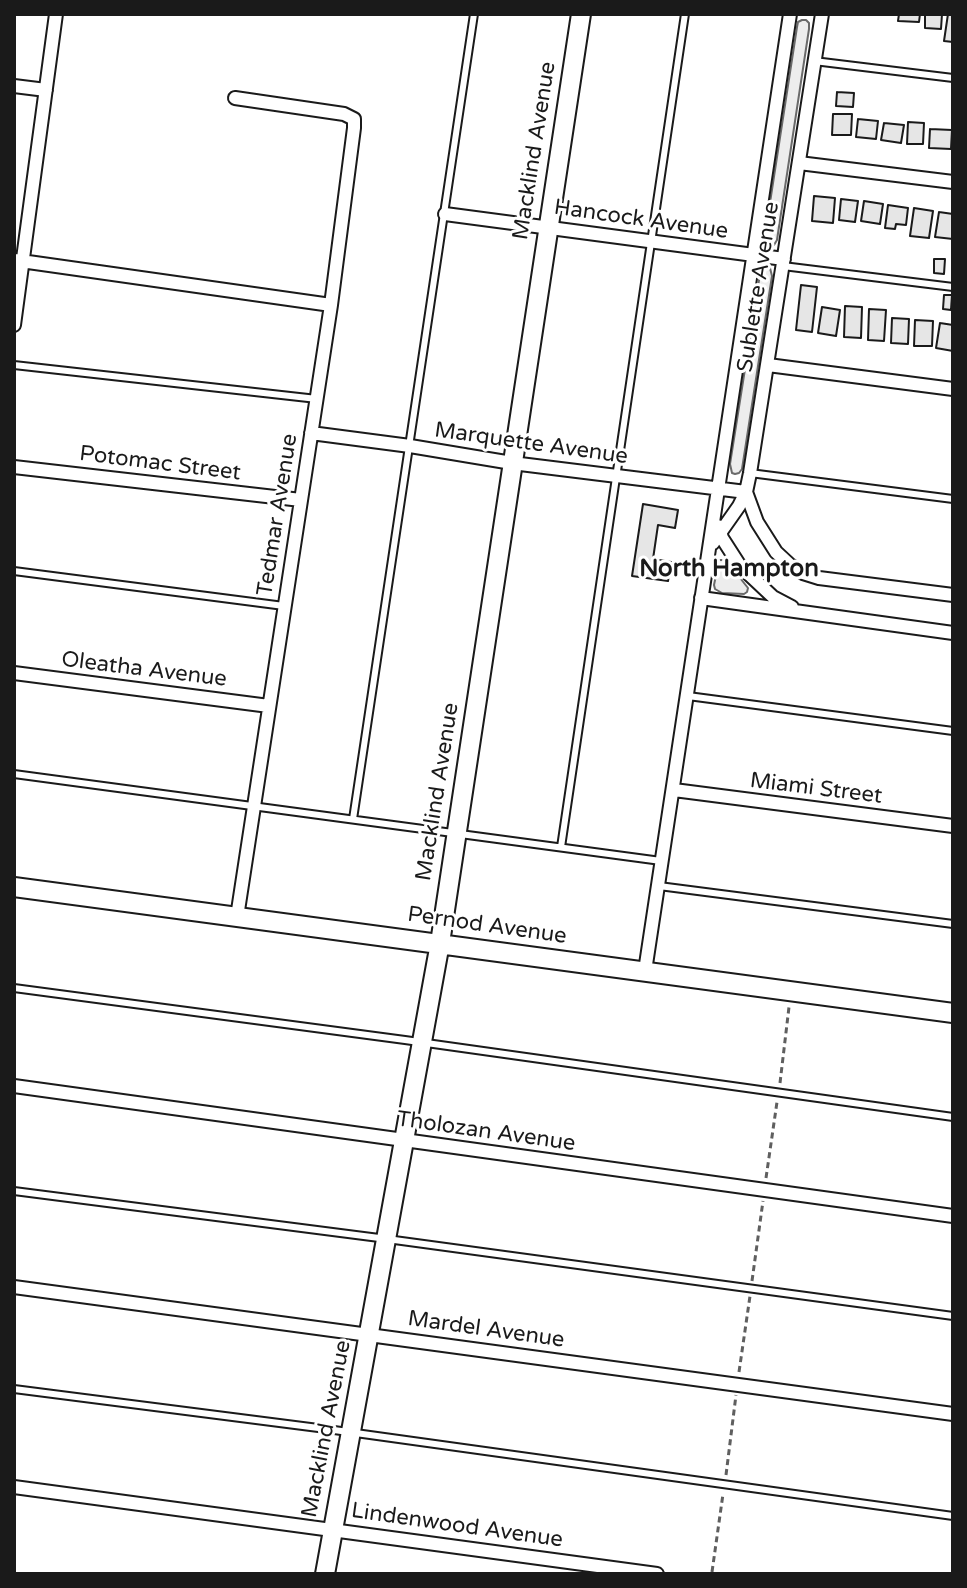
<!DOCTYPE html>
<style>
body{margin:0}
#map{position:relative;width:967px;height:1588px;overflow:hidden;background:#fff;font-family:"Varela Round",sans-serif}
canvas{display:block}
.frame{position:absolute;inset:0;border:16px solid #1a1a1a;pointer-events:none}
</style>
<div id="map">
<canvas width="967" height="1588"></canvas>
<div class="frame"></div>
</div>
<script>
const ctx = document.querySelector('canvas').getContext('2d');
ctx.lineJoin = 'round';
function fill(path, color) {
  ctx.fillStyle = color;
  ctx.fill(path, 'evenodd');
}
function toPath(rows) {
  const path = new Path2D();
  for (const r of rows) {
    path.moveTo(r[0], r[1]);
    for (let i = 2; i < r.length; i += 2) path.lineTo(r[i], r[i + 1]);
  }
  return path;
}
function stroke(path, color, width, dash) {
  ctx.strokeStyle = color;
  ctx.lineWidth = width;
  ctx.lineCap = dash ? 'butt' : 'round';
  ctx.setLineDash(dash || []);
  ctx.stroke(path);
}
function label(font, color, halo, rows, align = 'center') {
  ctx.font = font + ' "Varela Round",sans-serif';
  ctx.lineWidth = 6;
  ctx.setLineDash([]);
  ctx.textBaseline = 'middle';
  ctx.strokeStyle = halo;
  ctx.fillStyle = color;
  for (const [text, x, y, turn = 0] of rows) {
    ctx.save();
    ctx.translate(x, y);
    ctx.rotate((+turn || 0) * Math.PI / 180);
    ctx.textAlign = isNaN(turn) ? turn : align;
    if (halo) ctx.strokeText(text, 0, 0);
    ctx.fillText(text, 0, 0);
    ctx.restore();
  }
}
const built = toPath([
 [802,20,806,20,809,23,809,29,777,240,774,245,769,246,766,244,765,235,797,27,798,22,802,20],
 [765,267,770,268,772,276,742,469,739,473,735,474,732,473,730,464,760,274,762,269,765,267],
 [719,560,724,560,728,563,748,588,747,592,744,594,722,593,715,589,714,585,719,560]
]);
const building = toPath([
 [899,14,920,14,919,22,898,21,899,14],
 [925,14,942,14,941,29,925,28,925,14],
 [948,14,953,14,953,42,944,41,948,14],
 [837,92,854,93,853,107,836,106,837,92],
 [833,114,852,114,851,135,832,135,833,114],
 [858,119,878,121,876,139,856,137,858,119],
 [908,122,924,123,923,144,907,144,908,122],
 [884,123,904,125,901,143,881,140,884,123],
 [930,129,952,130,951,149,929,148,930,129],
 [814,196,835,198,833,223,812,221,814,196],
 [841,199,858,201,855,222,839,220,841,199],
 [864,201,883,204,880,224,861,221,864,201],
 [888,205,908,208,906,225,896,224,895,229,885,228,888,205],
 [914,208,933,211,929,238,910,236,914,208],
 [939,212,953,214,953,239,935,237,939,212],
 [934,259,945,259,944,274,934,273,934,259],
 [801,285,817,287,812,332,796,330,801,285],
 [944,295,952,295,951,310,943,309,944,295],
 [845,306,862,307,861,338,844,337,845,306],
 [822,307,840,310,836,336,818,333,822,307],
 [869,309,886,310,884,341,868,340,869,309],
 [892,318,909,319,908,344,891,343,892,318],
 [915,320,933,321,932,346,914,346,915,320],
 [940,323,953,325,953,351,936,348,940,323],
 [643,504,678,510,675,528,658,525,653,559,671,562,668,581,632,576,643,504]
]);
const path = toPath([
 [780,1083,789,1007],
 [766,1178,777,1102],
 [752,1281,763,1201],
 [739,1372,750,1296],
 [726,1475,736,1395],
 [712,1572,723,1494]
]);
const lane = toPath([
 [814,61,953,78],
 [783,266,953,287],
 [14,365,317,399],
 [750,473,953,499],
 [14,571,284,606],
 [688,696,953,731],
 [14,774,661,861],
 [353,819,474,14],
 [561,847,685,14],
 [659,886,953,924],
 [14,988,405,1040,953,1117],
 [14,1191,387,1239,953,1316],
 [14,1389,334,1430,953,1516]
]);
const street = toPath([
 [14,86,46,90],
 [235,98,344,114,354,119,354,128,331,305,237,917],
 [799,163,953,182],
 [445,214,784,259],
 [14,260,331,305],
 [14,325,56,14],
 [768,365,953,389],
 [311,433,410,446,512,463,746,492,757,522,776,552,790,565,803,573,819,578,953,595],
 [14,467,301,500],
 [718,526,722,538,740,566,773,597,792,607],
 [713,543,739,506,746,492,750,473,822,14],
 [701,598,953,633],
 [14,673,269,706],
 [674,790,953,826],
 [645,971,790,14],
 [14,1086,953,1216],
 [14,1287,953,1414],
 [14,1487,657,1574]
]);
const secondary = toPath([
 [14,887,953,1013],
 [325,1574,440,943,581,14]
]);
const streetNames = [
 ["Macklind Avenue",535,151,-81],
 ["Hancock Avenue",641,220,8],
 ["Sublette Avenue",759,287,-81],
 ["Marquette Avenue",531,444,8],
 ["Potomac Street",160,464,7],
 ["Tedmar Avenue",278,515,-81],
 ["Oleatha Avenue",144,670,7],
 ["Miami Street",816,789,7],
 ["Macklind Avenue",438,792,-81],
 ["Pernod Avenue",487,926,8],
 ["Tholozan Avenue",486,1132,8],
 ["Mardel Avenue",486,1330,8],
 ["Macklind Avenue",327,1429,-79],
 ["Lindenwood Avenue",457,1526,8]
];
const neighbourhoodNames = [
 ["North Hampton",729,570]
];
fill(built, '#ededed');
stroke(built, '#6a6a6a', 2);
fill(building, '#e6e6e6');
stroke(building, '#1a1a1a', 2);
stroke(lane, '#1a1a1a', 10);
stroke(street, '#1a1a1a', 16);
stroke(secondary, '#1a1a1a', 22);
stroke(path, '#5f5f5f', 3, [6, 4]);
stroke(lane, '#fff', 6);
stroke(street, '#fff', 12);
stroke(secondary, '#fff', 18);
label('22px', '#1a1a1a', '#fff', streetNames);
label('bold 24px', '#1a1a1a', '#fff', neighbourhoodNames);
</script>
